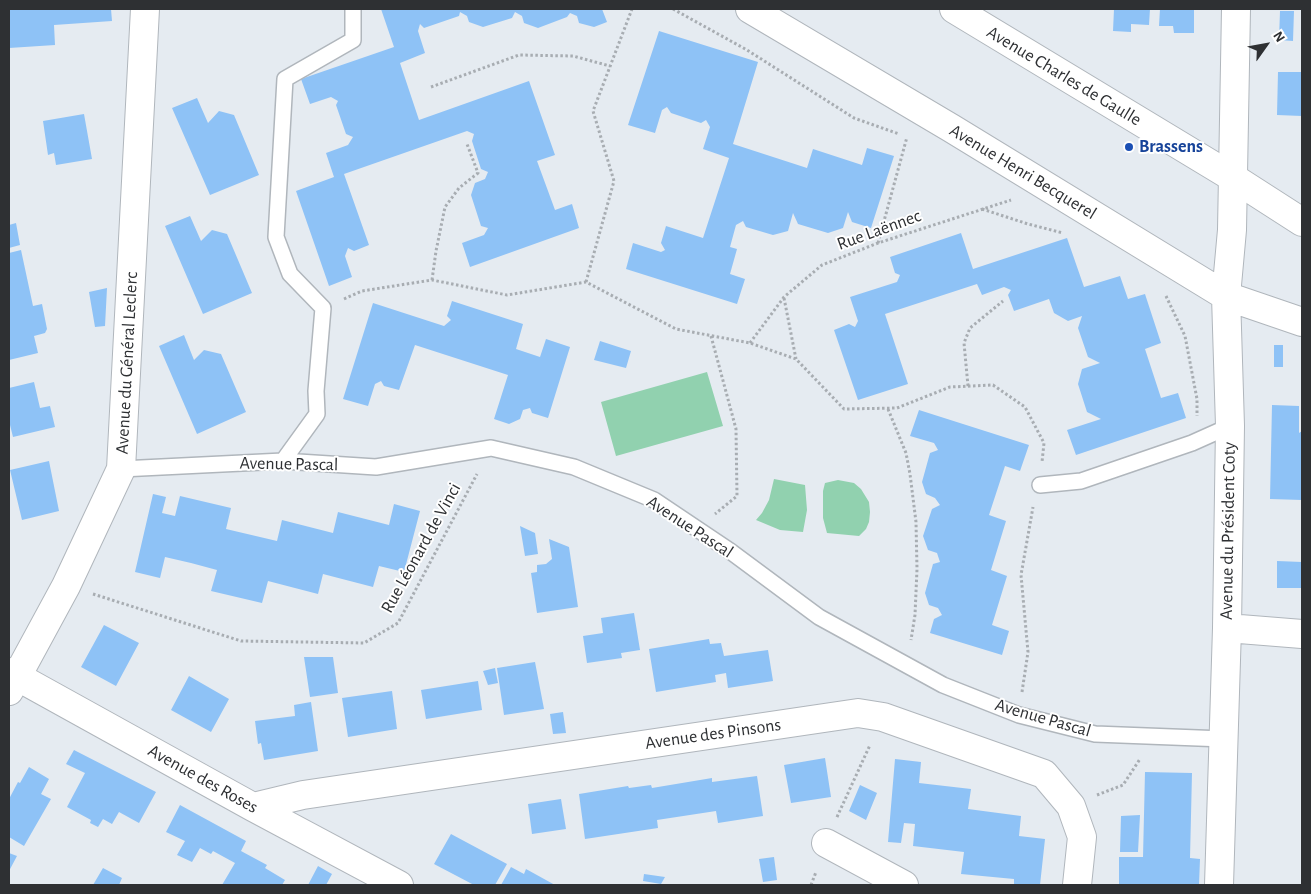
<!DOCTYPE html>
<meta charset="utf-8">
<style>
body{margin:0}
#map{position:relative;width:1311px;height:894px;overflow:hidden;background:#e5ebf1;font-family:"Alegreya Sans",sans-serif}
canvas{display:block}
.frame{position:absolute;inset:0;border:10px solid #2e3033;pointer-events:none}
.north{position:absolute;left:1241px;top:20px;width:50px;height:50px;-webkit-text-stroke:4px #fff;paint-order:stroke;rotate:58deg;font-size:14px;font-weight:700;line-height:20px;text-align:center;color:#2e3033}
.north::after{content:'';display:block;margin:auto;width:18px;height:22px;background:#2e3033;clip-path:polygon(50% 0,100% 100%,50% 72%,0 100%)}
</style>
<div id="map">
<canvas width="1311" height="894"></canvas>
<div class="frame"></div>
<div class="north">N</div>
</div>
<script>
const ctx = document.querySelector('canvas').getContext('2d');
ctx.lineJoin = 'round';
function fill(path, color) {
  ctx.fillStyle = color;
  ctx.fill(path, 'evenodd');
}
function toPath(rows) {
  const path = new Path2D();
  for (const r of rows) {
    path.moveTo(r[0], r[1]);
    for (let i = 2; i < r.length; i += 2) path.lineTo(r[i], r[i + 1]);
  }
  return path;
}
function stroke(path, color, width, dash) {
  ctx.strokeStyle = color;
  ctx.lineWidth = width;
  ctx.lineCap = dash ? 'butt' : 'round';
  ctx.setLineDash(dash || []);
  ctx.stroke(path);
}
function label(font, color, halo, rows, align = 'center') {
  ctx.font = font + ' "Alegreya Sans",sans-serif';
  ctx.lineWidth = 4;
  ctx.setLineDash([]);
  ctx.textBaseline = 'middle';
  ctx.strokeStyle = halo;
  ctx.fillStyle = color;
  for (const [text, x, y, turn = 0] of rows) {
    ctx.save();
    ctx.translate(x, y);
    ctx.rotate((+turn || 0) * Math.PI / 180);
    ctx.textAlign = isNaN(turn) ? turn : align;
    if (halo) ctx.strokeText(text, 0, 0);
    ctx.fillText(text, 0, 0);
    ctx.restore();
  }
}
const green = toPath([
 [707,372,723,426,616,456,601,402],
 [774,479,805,485,807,510,803,532,780,530,756,520,762,513,769,500],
 [838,480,854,483,861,489,869,502,870,512,869,522,866,529,859,536,827,533,823,518,823,491,825,483]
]);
const building = toPath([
 [9,9,111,9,112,21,54,25,55,45,9,48],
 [381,9,602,9,607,22,594,27,579,23,577,16,570,13,567,17,538,28,524,23,522,16,515,12,512,18,483,27,469,22,467,16,460,12,459,16,424,28,420,24,418,31,425,53,400,63,419,120,529,81,555,155,537,161,555,210,572,204,579,228,470,267,462,243,484,235,488,228,481,226,471,195,475,183,485,179,488,172,481,169,472,141,474,134,467,131,344,174,369,245,354,251,348,248,345,256,352,277,329,286,296,191,334,177,326,153,348,145,353,137,346,134,336,105,338,101,331,97,310,104,301,79,394,47],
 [1114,9,1150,9,1149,25,1131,24,1131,32,1113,31],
 [1160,9,1194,9,1194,33,1174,33,1173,26,1159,26],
 [1280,11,1294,11,1293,41,1279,40],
 [659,31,758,62,733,144,807,168,813,149,862,165,867,148,894,156,871,228,852,222,848,212,843,228,828,233,798,224,793,213,788,231,773,235,746,227,743,221,736,225,730,247,737,249,730,274,745,279,737,304,626,269,633,243,661,252,665,250,661,243,666,226,703,238,729,158,703,149,710,127,706,120,701,123,671,113,667,107,662,110,655,133,628,125],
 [1278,72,1302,72,1302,116,1277,115],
 [197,98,208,123,219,111,234,115,259,175,210,195,172,108],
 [84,114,92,159,56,165,54,153,48,155,43,121],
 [190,216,201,241,212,230,227,234,252,293,203,314,165,226],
 [16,223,20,245,9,248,9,225],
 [961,233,973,269,1067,238,1084,287,1120,276,1128,299,1145,294,1161,343,1145,349,1161,398,1178,393,1186,418,1076,455,1067,430,1101,419,1087,412,1078,384,1082,369,1100,363,1088,357,1078,328,1082,316,1068,321,1054,313,1049,299,1014,311,1008,295,1011,290,1004,287,982,295,977,284,885,314,908,384,858,400,834,330,849,324,855,327,858,321,850,297,897,282,900,275,895,273,890,257],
 [21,250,33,306,42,304,47,329,45,333,34,336,38,353,9,360,9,253],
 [107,288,105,326,95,327,89,292],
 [452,301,523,324,516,349,540,357,546,339,570,347,548,418,532,413,530,408,523,410,520,419,509,424,494,419,508,375,415,345,399,390,384,386,381,381,375,384,368,406,343,399,373,303,444,326,451,320,447,316],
 [184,335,194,360,204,350,221,354,246,412,197,434,159,346],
 [600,341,631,351,626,368,594,360],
 [1274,345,1283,345,1283,367,1274,367],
 [34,382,40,408,50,406,55,427,13,437,9,421,9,388],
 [1272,405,1299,406,1299,433,1302,431,1302,500,1270,499],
 [919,410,1029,445,1020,471,1005,466,989,515,1006,521,991,570,1007,576,992,625,1009,631,1002,655,930,633,934,619,942,615,938,608,929,605,925,593,933,564,940,562,937,553,928,550,923,536,932,509,940,505,935,498,926,494,922,482,930,453,938,450,934,443,910,436],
 [49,461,59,511,22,520,10,470],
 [153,494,166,497,162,513,175,516,180,496,231,508,226,529,277,541,282,520,333,533,338,512,389,525,394,504,420,511,404,572,379,566,373,587,323,574,318,594,268,581,262,603,211,591,217,570,191,563,165,557,160,578,135,572],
 [520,526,535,533,538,554,525,556],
 [549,539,569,547,578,607,537,613,531,573,537,572,537,565,546,564,552,559],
 [1277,561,1302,562,1302,588,1277,588],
 [634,613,640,650,621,653,622,658,587,663,583,636,603,633,601,618],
 [104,625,139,643,116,686,81,667],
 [709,639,710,644,721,643,724,656,768,650,773,681,728,688,726,673,715,675,716,682,656,692,649,649],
 [304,657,333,657,338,693,310,697],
 [535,662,544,709,504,715,497,668],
 [495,668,498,683,488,685,483,671],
 [189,676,229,699,211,732,171,710],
 [478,681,482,710,426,719,421,690],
 [392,691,397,729,348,737,342,698],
 [311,702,318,751,264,760,261,743,258,744,255,721,295,716,294,705],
 [563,712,566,733,553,734,550,714],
 [74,750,156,792,139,823,119,812,112,824,103,819,98,827,90,823,91,820,67,807,85,773,66,764],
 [825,758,831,797,791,803,784,765],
 [895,759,921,762,919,783,971,789,968,809,1021,816,1019,836,1045,839,1040,885,1014,885,1014,879,961,874,964,852,913,846,915,824,904,823,901,843,888,842],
 [29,767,49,779,41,794,51,799,24,846,9,837,9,799,18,782,20,783],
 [1145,772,1192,773,1190,858,1200,859,1199,885,1119,885,1119,857,1143,857],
 [757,776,763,816,718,823,716,811,657,820,658,828,585,839,579,794,628,786,629,788,651,785,652,788,712,778,712,782],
 [860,785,877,793,866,820,849,811],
 [561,799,566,829,532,834,528,804],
 [180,805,246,841,241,851,267,865,265,868,285,880,282,885,222,885,235,863,213,851,211,854,200,848,192,862,177,855,185,841,166,832],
 [1140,815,1138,852,1120,852,1121,816],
 [451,834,507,864,495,885,474,885,434,864],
 [9,853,17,856,9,871],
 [774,857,777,880,763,882,759,859],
 [318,866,332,874,326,885,308,885],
 [511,867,524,874,526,869,555,885,501,885],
 [103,868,122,878,119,885,93,885],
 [644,874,665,877,661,884,643,881]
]);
const path = toPath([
 [673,9,747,50,854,118,899,134],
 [431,87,519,55,573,56,610,66],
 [982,209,1028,224,1063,233],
 [878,243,907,137],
 [432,280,436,251,445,207,459,188,478,173,467,144],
 [586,282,614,181,593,111,632,9],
 [1166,296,1185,336,1197,399,1197,416],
 [784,298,796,359],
 [344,299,362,291,432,280,507,295,586,282,676,329,750,343,796,359,844,409,897,408,950,387,993,385,1025,407,1044,443,1042,462],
 [711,336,736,429,737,496,715,514],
 [750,343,784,297,822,265,878,243,1011,200],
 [968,386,964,343,970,328,1003,301],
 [888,409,906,453,910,474,916,522,917,569,915,615,911,640],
 [93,594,241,641,364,643,398,623,477,474],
 [1022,692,1028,652,1021,575,1033,507],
 [1097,795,1123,785,1140,759],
 [837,817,870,745],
 [811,885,816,872]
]);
const lane = toPath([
 [283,461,317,414,316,391,323,308,290,274,276,237,285,79,353,40,353,9],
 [121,469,283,461,376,467,491,448,574,467,654,500,730,551,819,617,943,685,1019,715,1095,734,1224,739],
 [1040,485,1081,481,1192,443,1230,426]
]);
const street = toPath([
 [750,9,951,128,1226,296,1302,322],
 [1227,628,1302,634],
 [9,672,253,807,399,885],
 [9,691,66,586,121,469,145,9],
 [253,807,303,795,858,713,883,717,1044,774,1071,806,1082,837,1077,885],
 [826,843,904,885],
 [1219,885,1227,628,1230,426,1226,296,1232,230,1236,9]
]);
const secondary = toPath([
 [954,9,1232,177,1302,222]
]);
const markers = [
 [1129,147,5,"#1a4fb4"]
];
const streetNames = [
 ["Avenue Charles de Gaulle",1064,76,31],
 ["Avenue Henri Becquerel",1023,172,31],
 ["Rue Laënnec",879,230,-20],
 ["Avenue du Général Leclerc",127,363,-87],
 ["Avenue Pascal",289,464,1],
 ["Avenue Pascal",690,527,33],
 ["Avenue du Président Coty",1228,531,-89],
 ["Rue Léonard de Vinci",421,548,-61],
 ["Avenue Pascal",1043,718,16],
 ["Avenue des Pinsons",713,734,-8],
 ["Avenue des Roses",203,779,29]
];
const transitNames = [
 ["Brassens",1139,147]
];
fill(green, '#91d1af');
fill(building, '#8ec2f6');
stroke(lane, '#b0b6bc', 18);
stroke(street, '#b0b6bc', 30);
stroke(secondary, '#b0b6bc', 30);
stroke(path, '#a8adb2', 3, [2.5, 2.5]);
stroke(lane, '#fff', 15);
stroke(street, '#fff', 28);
stroke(secondary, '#fff', 28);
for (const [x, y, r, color] of markers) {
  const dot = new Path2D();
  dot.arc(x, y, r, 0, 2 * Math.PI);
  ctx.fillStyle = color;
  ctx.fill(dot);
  stroke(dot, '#fff', 2);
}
label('18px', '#2e3033', '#fff', streetNames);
label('bold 18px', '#164399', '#fff', transitNames, 'left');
</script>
